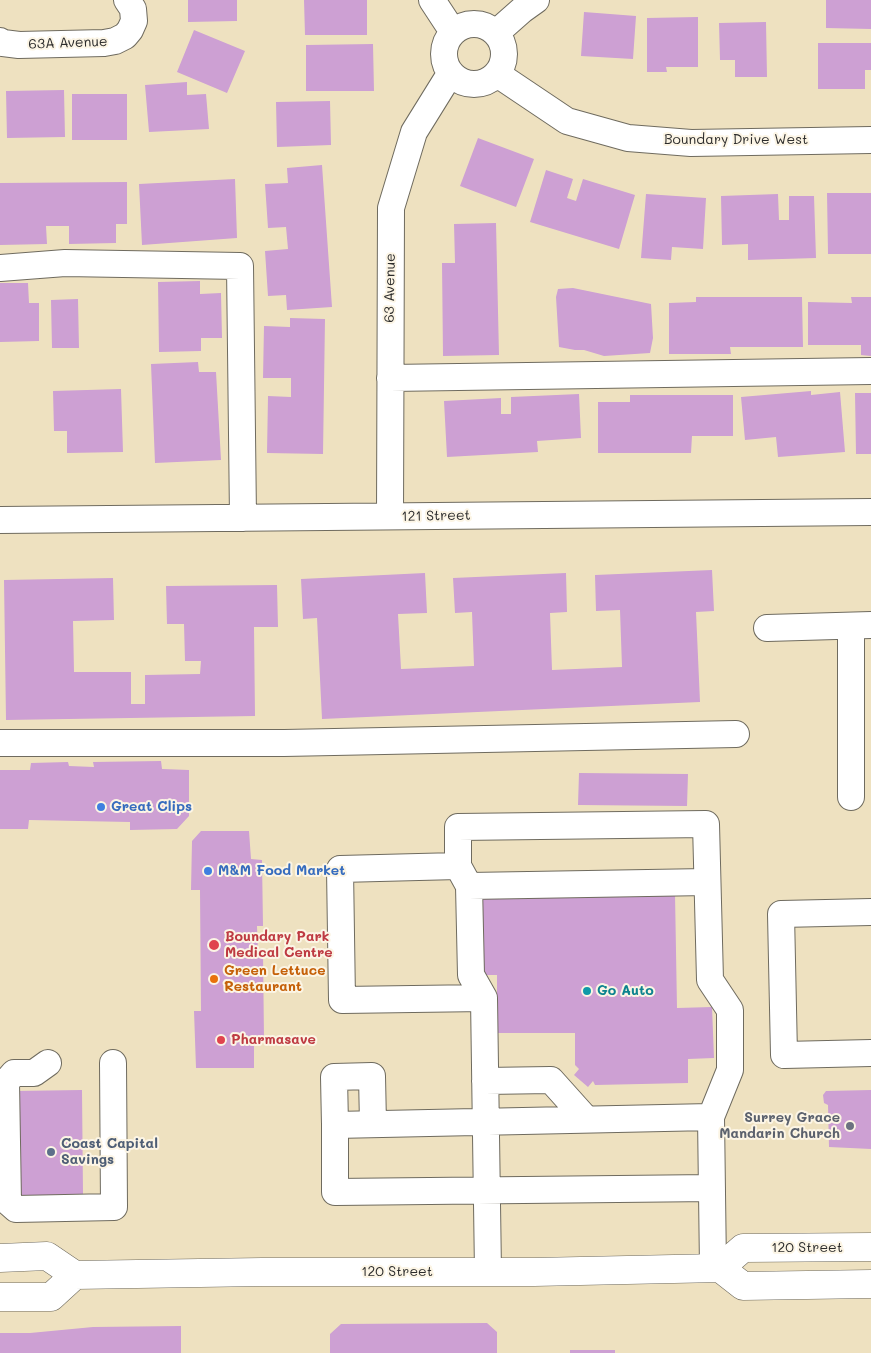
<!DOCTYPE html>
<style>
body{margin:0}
canvas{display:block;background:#eee1c0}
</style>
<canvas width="871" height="1353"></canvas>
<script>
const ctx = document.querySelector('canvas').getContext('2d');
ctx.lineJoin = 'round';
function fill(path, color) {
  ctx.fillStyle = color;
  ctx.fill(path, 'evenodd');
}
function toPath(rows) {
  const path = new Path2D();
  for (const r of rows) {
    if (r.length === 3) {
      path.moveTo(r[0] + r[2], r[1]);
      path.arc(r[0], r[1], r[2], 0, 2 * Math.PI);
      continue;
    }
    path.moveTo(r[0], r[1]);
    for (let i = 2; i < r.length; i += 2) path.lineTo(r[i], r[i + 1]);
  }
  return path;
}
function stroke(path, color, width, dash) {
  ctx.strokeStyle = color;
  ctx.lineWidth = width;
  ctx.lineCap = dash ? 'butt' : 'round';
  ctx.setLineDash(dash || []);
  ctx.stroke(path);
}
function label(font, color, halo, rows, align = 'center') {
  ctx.font = font + ' Mali,sans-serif';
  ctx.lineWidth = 4;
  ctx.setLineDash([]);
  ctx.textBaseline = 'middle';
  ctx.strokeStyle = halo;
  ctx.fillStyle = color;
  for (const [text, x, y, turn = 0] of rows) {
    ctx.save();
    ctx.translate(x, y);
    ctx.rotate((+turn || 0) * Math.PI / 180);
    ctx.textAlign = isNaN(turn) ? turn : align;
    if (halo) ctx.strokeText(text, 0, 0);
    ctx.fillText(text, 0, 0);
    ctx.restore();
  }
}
const building = toPath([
 [188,0,237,0,237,21,188,22],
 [304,0,367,0,367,35,305,35],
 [826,0,871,0,871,29,826,28],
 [584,12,636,16,633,59,581,56],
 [698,17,698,67,666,67,667,72,647,72,647,18],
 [766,22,767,77,735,77,735,60,720,60,719,23],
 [194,30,245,51,227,93,177,72],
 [818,43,871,43,871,70,865,70,865,89,818,89],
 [373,44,374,91,306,91,306,45],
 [187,82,187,95,206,94,209,129,149,132,145,85],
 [64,90,65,137,7,138,6,91],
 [72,94,127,94,127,140,72,140],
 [330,101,331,145,277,147,276,102],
 [478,138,534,159,516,207,460,186],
 [322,165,332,307,287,310,286,295,268,296,265,251,288,249,286,227,268,228,265,184,288,183,287,168],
 [546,170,573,179,567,198,576,201,583,179,635,195,619,249,530,222],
 [235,179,237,238,142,245,139,184],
 [127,182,127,224,116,224,116,243,69,244,69,226,46,226,47,244,0,245,0,183],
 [827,193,871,193,871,254,828,254],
 [646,194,706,198,703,249,672,247,671,260,641,258],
 [778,194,779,220,789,220,789,196,814,196,816,258,748,260,748,244,722,245,721,196],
 [496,223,499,355,443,356,442,263,455,263,454,224],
 [200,281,200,294,221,293,222,338,201,338,201,351,159,352,158,282],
 [0,283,28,283,29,303,39,303,39,341,0,342],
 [573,288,651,304,653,338,650,353,604,356,584,350,575,350,559,347,556,297,558,289],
 [696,297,802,297,803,347,730,347,731,354,669,354,669,303,696,302],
 [851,297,871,297,871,356,861,355,861,345,808,345,808,302,852,303],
 [78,299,79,348,52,348,51,300],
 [290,318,325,319,323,454,267,453,268,396,291,397,291,378,263,378,264,326,290,327],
 [198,362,199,372,216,372,221,460,155,463,151,364],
 [121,389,123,452,67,453,67,431,54,431,53,391],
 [811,391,811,395,840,392,845,452,778,457,776,437,745,440,741,397],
 [855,393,871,393,871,454,856,454],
 [579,394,581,438,537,441,538,452,447,457,444,401,501,398,501,414,511,414,511,397],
 [630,395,733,395,733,436,692,436,691,453,598,453,598,402,630,402],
 [712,570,714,611,696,612,700,702,322,719,317,618,303,619,301,579,425,573,427,613,398,614,401,669,474,666,472,612,455,613,453,578,566,573,567,612,550,613,552,670,622,667,620,610,596,611,595,575],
 [113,578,114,620,73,621,74,672,131,672,131,704,145,704,145,675,200,674,201,661,185,661,184,624,167,624,166,586,277,585,278,627,254,627,255,716,6,720,4,580],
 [161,761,162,769,189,770,189,816,177,829,130,830,130,822,29,820,28,829,0,829,0,770,30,770,31,763,68,762,69,766,94,767,93,762],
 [579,773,688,774,687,806,578,805],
 [201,831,249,831,251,859,262,860,263,926,257,926,258,952,263,952,264,1039,254,1039,254,1068,196,1068,194,1011,201,1011,200,890,191,890,192,841],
 [675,894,677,1008,712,1007,714,1058,688,1059,688,1083,595,1085,593,1081,588,1087,574,1075,579,1069,575,1065,575,1033,497,1033,497,975,483,975,481,897],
 [82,1090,83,1194,15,1196,14,1091],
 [871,1090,871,1149,829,1147,828,1105,824,1103,823,1095,826,1091],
 [487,1323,497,1332,497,1353,330,1353,330,1334,341,1324],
 [181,1326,181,1353,0,1353,0,1333,30,1333,93,1327],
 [570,1350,615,1350,615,1353,570,1353]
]);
const minor = toPath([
 [432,0,453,32],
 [474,54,30],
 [496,33,522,10,536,0],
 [0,41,3,43,19,45,104,43,115,41,125,36,130,30,134,21,133,9,127,0],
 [497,74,567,121,628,138,691,143,871,140],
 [0,268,65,263,240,266,243,518],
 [390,378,871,371],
 [390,516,391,208,414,132,450,74],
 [0,520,871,512],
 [767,628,871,625],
 [0,743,284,743,736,734],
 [851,797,851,626],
 [458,866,340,869,342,1000,484,998,488,1272],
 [707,882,469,886,458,866,458,827,706,824,710,980,730,1010,730,1070,711,1117,713,1268],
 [469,886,471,975,484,998],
 [871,912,781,914,784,1055,871,1053],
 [48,1063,34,1073,14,1073,6,1082,8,1202,16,1209,114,1207,113,1063],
 [485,1081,551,1080,586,1119],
 [711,1117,335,1125,335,1192,712,1188],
 [335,1125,334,1077,372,1076,373,1124]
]);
const major = toPath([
 [0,1258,47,1256,75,1275,262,1272,534,1272,720,1268,743,1286,871,1284],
 [720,1268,743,1248,871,1247],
 [0,1297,51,1297,75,1275]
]);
const markers = [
 [101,807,5,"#3f7fe0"],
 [208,871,5,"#3f7fe0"],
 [214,945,6,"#e0444e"],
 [214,979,5,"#e8710a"],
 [587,991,5,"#0f9aa8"],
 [221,1040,5,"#e0444e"],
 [850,1126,5,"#6b7280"],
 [51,1152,5,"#5c6f8a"]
];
const streetNames = [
 ["63A Avenue",68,43,-2],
 ["Boundary Drive West",736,140],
 ["63 Avenue",390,288,-89],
 ["121 Street",436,516,-1],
 ["120 Street",807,1248],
 ["120 Street",397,1272]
];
const shopNames = [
 ["Great Clips",111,807],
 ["M&M Food Market",218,871]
];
const healthNames = [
 ["Boundary Park",225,937],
 ["Medical Centre",225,953],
 ["Pharmasave",231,1040]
];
const foodNames = [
 ["Green Lettuce",224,971],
 ["Restaurant",224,987]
];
const cultureNames = [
 ["Go Auto",597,991]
];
const worshipNames = [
 ["Surrey Grace",840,1118],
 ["Mandarin Church",840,1134]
];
const serviceNames = [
 ["Coast Capital",61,1144],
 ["Savings",61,1160]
];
fill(building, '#cda0d3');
stroke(minor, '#6f6b5f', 28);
stroke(major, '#6f6b5f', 29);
stroke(minor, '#fff', 26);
stroke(major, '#fff', 28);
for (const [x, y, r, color] of markers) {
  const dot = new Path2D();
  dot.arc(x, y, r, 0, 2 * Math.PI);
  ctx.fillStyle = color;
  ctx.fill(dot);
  stroke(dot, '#fcf5e5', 2);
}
label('14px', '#2b2b2b', '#fcf5e5', streetNames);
label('bold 14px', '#366cbe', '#fcf5e5', shopNames, 'left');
label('bold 14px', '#be3a42', '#fcf5e5', healthNames, 'left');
label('bold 14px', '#c56008', '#fcf5e5', foodNames, 'left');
label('bold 14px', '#0d838f', '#fcf5e5', cultureNames, 'left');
label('bold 14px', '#5b616d', '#fcf5e5', worshipNames, 'right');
label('bold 14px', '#4e5e75', '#fcf5e5', serviceNames, 'left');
</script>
